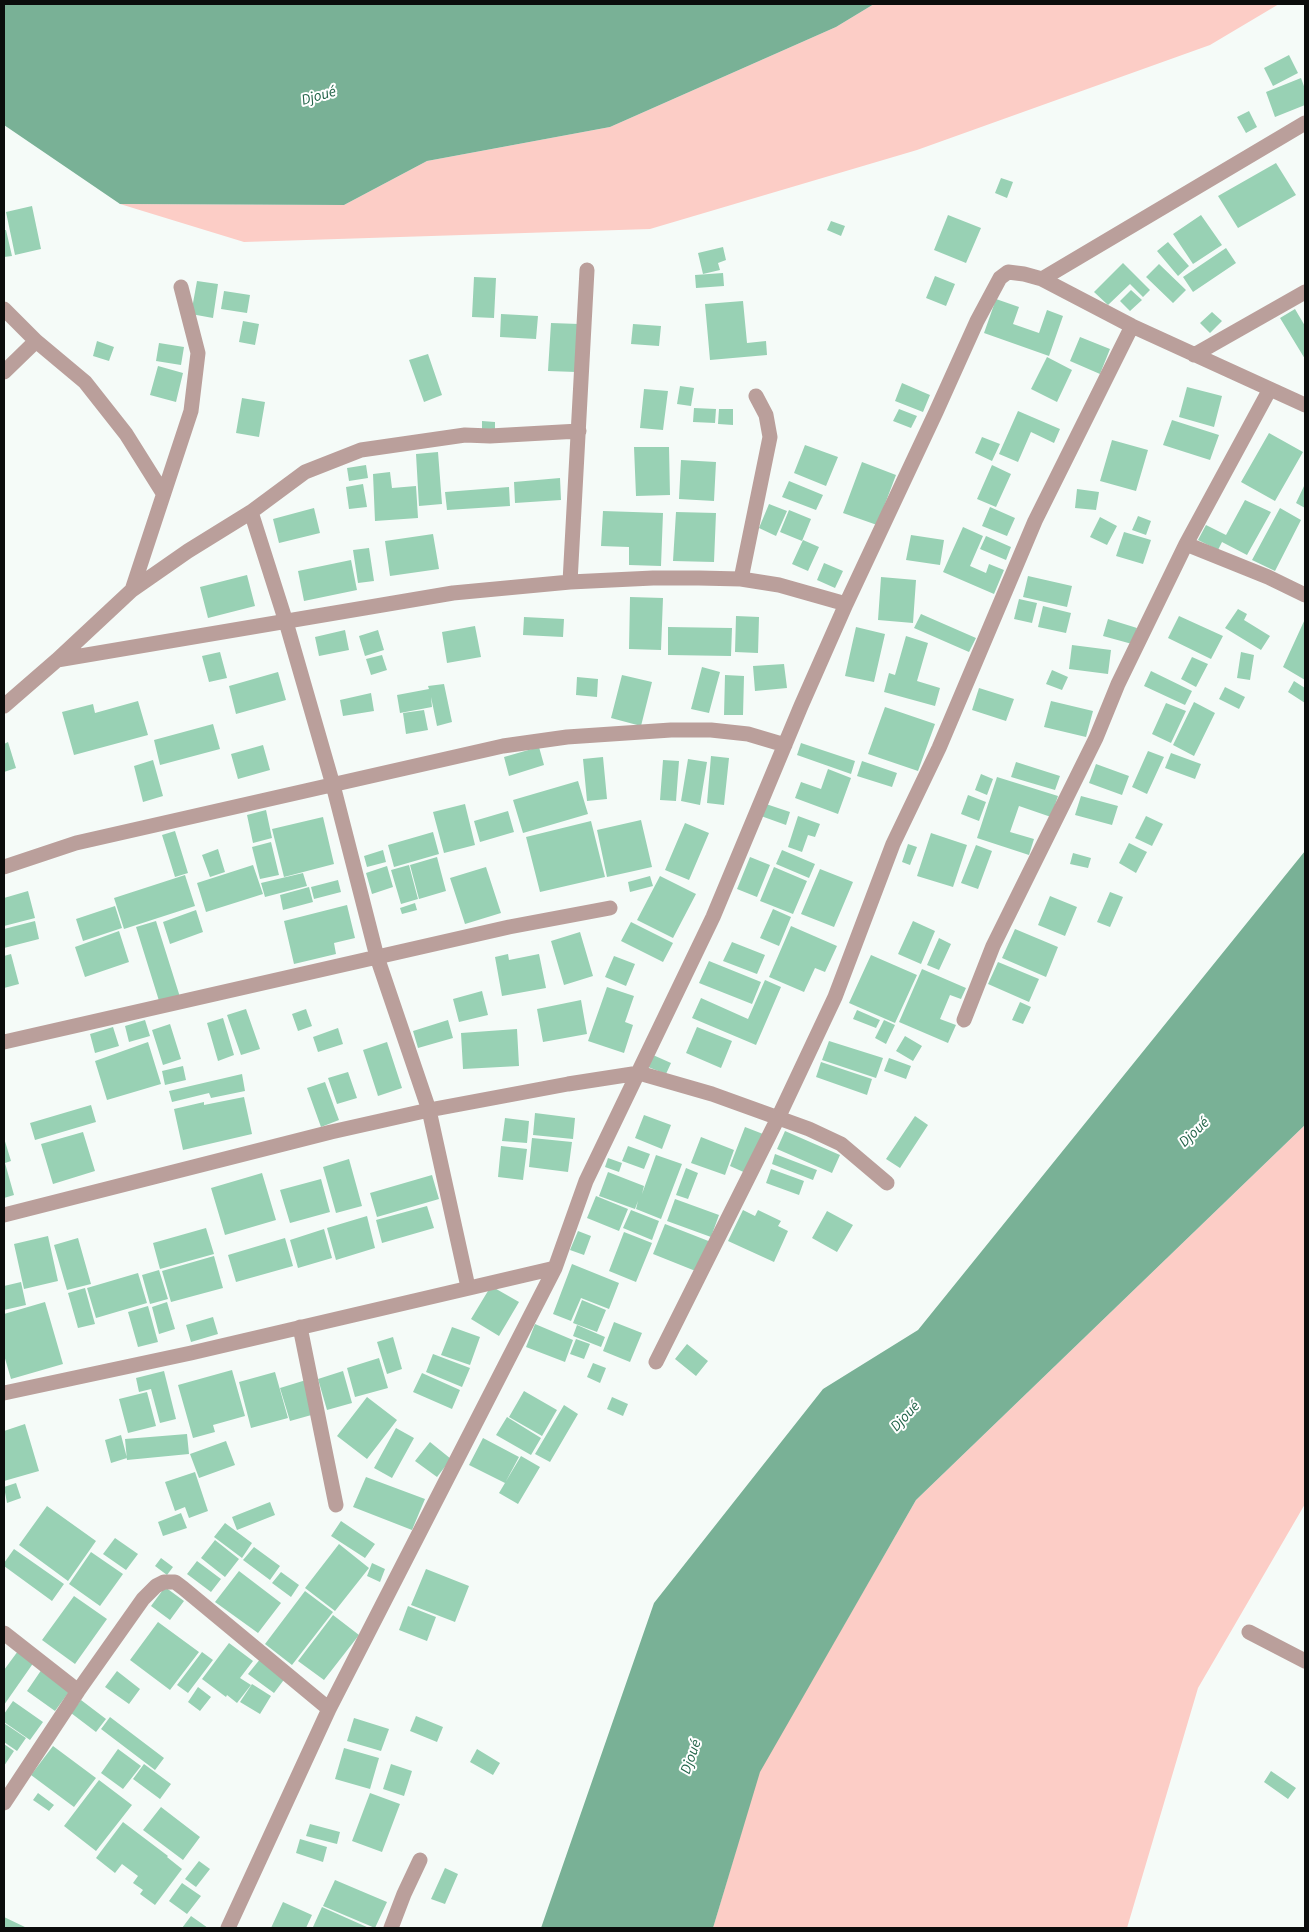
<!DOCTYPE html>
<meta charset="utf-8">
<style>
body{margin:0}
#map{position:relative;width:1309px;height:1932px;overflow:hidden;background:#f5fbf8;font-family:"Source Sans 3",sans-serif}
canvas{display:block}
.frame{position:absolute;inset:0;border:5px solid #0b0d0c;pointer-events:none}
</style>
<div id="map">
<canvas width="1309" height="1932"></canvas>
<div class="frame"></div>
</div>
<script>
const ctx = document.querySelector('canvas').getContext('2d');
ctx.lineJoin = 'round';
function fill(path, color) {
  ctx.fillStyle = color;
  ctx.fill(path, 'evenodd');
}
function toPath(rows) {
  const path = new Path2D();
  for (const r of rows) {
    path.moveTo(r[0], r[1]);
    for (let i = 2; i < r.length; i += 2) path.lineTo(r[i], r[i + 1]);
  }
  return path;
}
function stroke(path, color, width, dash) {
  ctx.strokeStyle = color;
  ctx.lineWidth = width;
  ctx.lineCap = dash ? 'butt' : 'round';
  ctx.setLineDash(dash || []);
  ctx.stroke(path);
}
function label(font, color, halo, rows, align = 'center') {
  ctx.font = font + ' "Source Sans 3",sans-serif';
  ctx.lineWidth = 4;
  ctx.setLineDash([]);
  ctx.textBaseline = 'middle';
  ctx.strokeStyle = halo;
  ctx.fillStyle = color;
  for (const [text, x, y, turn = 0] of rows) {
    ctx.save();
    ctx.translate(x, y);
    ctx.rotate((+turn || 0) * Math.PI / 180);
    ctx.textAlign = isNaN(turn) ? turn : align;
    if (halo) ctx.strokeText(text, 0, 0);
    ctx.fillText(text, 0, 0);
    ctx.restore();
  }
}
const green = toPath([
 [874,4,1279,4,1210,45,917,150,650,229,244,242,120,204,344,205,427,161,610,127,836,27],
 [1305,1125,1305,1504,1198,1688,1127,1928,713,1928,759,1772,916,1500]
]);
const water = toPath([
 [4,4,874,4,836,27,610,127,427,161,344,205,120,204,4,125],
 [1305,851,1305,1125,916,1500,760,1772,713,1928,541,1928,654,1603,823,1389,918,1330]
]);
const building = toPath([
 [1289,55,1298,73,1273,86,1264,68],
 [1301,78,1305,89,1305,105,1275,117,1266,92],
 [1249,111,1257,127,1246,133,1237,117],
 [1276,163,1296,195,1238,228,1218,196],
 [1001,178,1013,182,1007,198,995,193],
 [32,206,41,249,15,255,6,212],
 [948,215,981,228,966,263,934,250],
 [1201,215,1222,245,1193,264,1173,234],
 [831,221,845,226,841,236,827,230],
 [4,230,6,230,12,256,4,257],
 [1168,242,1189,266,1178,276,1157,251],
 [723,247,726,260,718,263,720,270,703,274,698,253],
 [1226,248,1236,263,1193,292,1183,277],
 [1123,263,1150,290,1143,297,1130,284,1108,305,1094,292],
 [1159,264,1186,290,1173,303,1146,277],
 [723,273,724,286,696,288,695,275],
 [935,276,955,284,946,306,926,298],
 [474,277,496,278,494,318,472,317],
 [197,281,218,284,213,318,191,314],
 [1131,290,1142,300,1130,311,1120,301],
 [224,291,250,295,247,313,221,309],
 [996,299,1019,307,1013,324,1039,333,1047,310,1063,316,1049,356,984,333],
 [743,301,747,343,766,341,767,355,710,360,705,304],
 [1295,309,1305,326,1305,359,1280,318],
 [1212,312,1222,321,1210,333,1200,323],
 [501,314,538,316,536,339,500,337],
 [243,321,259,324,255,345,239,342],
 [551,323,579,324,576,372,548,371],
 [633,324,661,326,659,346,631,344],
 [1080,337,1110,349,1100,374,1070,361],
 [97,341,114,347,109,361,93,356],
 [159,343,184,347,181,365,156,361],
 [428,354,442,395,424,402,409,360],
 [1047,357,1072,370,1057,402,1031,389],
 [158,366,183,373,176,402,150,395],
 [902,383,930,395,923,412,895,401],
 [680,386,694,388,691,406,677,404],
 [1187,387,1222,396,1214,427,1179,417],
 [644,389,668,391,663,430,640,428],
 [242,398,265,402,259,437,236,433],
 [694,408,716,409,715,423,693,422],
 [719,409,733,409,733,425,718,424],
 [899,409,917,416,911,428,893,421],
 [1018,411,1060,429,1054,443,1031,432,1018,462,999,454],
 [1172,420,1219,435,1210,460,1163,445],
 [482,421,495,422,495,431,482,430],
 [1269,433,1303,452,1275,501,1241,482],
 [982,437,1000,444,992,461,975,453],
 [1112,440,1148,450,1136,491,1100,481],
 [805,445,838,457,826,486,794,473],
 [634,447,669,447,670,495,636,496],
 [438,452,442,504,419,506,416,454],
 [681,460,716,462,714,501,679,499],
 [862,462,896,475,877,525,843,513],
 [366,465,368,478,349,481,347,468],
 [992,465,1011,474,996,507,977,499],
 [390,472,392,488,416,486,418,518,375,521,373,474],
 [560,478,561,500,515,503,514,482],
 [789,481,823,495,816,510,782,497],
 [363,484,367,507,349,509,346,487],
 [1305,484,1305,508,1296,503],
 [509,487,510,506,447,510,445,492],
 [1077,489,1099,492,1096,510,1075,508],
 [1245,500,1271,512,1247,555,1222,542,1218,550,1198,540,1206,525,1226,535],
 [769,504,787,511,776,536,759,528],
 [990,507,1015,518,1007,536,982,526],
 [314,508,320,533,279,543,273,519],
 [1280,508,1301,520,1275,571,1252,560],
 [789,510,811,519,802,541,780,532],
 [603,511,663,513,661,566,629,565,629,547,601,546],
 [676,512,716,513,714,562,673,561],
 [1138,516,1151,521,1146,535,1132,530],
 [1100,517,1117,526,1107,545,1090,537],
 [963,527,983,536,970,566,986,573,989,564,1004,570,994,594,943,572],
 [1124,532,1151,540,1143,564,1116,556],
 [433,534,439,569,390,576,385,541],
 [911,535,944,540,940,565,906,560],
 [986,536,1011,547,1006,560,980,549],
 [803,540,819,547,808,571,792,564],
 [369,548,374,581,358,583,353,550],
 [351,560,357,590,304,601,298,571],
 [824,563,843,571,835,588,817,580],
 [247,575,255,606,208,618,200,587],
 [1028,576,1072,586,1067,607,1023,597],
 [881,577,916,580,913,623,878,620],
 [630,597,663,598,661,650,629,649],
 [1019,599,1037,603,1032,623,1014,619],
 [1043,606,1071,613,1066,633,1038,627],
 [1238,609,1247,614,1244,620,1270,636,1261,650,1225,628],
 [921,614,976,638,969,652,914,628],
 [736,616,759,617,758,653,735,652],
 [1179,616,1223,636,1211,659,1168,638],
 [524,617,564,619,563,637,523,635],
 [1108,619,1137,628,1132,644,1103,636],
 [1305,619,1305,680,1283,667],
 [475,626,481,657,447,663,442,632],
 [668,627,732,628,731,656,668,655],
 [856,627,885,634,874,682,845,676],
 [345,630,349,650,319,656,315,637],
 [378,630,384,650,365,656,359,636],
 [906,636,928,643,917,681,940,688,935,706,884,692,889,673,895,675],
 [1072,645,1111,650,1108,674,1069,669],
 [220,652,227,678,209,682,202,656],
 [1241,652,1254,655,1250,680,1237,678],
 [382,655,387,670,371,675,366,659],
 [1192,657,1208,664,1196,687,1181,679],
 [784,664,787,688,755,691,753,666],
 [702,667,720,672,709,713,691,709],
 [1052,670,1068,677,1062,690,1046,684],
 [1151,671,1192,691,1185,705,1144,686],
 [278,672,286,700,236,714,229,686],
 [622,675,652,682,641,726,611,718],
 [725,675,744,676,743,715,724,715],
 [577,677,598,679,597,697,576,695],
 [1294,681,1305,688,1305,703,1288,692],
 [444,684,452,722,437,726,431,697,432,707,400,713,397,695,429,689,428,686],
 [1225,687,1245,697,1239,709,1219,699],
 [979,688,1014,699,1006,721,972,710],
 [371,693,374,711,343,716,340,700],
 [138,701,148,735,74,755,62,712,93,704,95,713],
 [1051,701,1093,711,1086,737,1044,727],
 [1194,702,1215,713,1194,756,1173,745],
 [1166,703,1186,711,1171,743,1152,734],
 [885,707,935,724,918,771,868,754],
 [424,710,428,730,406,734,403,713],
 [213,724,220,749,160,765,154,740],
 [8,742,16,768,4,772,4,744],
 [801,743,855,761,851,774,797,755],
 [263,745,270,770,238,779,231,754],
 [539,747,544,765,509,776,504,757],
 [1148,751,1164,757,1147,794,1132,787],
 [1171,753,1201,764,1195,779,1165,768],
 [711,756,729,758,724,805,707,803],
 [603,757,607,799,587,801,583,759],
 [688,759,707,762,700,805,681,801],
 [153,760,163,796,143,802,134,766],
 [663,760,679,761,676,801,660,800],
 [862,761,897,773,892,787,857,776],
 [1016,762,1060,776,1055,790,1011,777],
 [1096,764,1129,776,1122,795,1089,783],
 [828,769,851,778,838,814,795,798,801,782,821,789],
 [981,774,993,779,987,795,975,790],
 [997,777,1058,796,1051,817,1019,806,1010,832,1034,839,1029,855,977,838],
 [578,781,588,814,523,833,513,800],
 [968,795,986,802,979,821,961,814],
 [1081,796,1118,806,1112,825,1075,815],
 [465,804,475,845,444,853,433,812],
 [766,804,790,812,786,825,761,816],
 [266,810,272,838,253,843,247,815],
 [508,811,514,832,480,842,474,821],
 [798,816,820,824,815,837,808,835,802,852,788,847],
 [1146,816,1163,824,1152,846,1135,838],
 [323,817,334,864,284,877,272,829],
 [641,820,652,867,607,877,597,830],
 [591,821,605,877,540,892,526,837],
 [685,823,709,833,689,880,665,870],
 [175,831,188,873,175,877,162,835],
 [433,832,439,854,394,867,388,845],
 [931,833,967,845,953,887,917,876],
 [271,842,279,875,260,879,252,847],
 [1129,843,1147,852,1136,873,1119,863],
 [908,844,917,847,910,865,902,862],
 [976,845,992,851,978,889,961,883],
 [218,849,225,872,210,877,202,855],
 [383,850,386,862,367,867,364,856],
 [782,850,815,864,809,878,776,864],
 [1073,853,1091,858,1088,868,1070,864],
 [437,857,446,891,419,899,410,865],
 [750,857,770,865,757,897,737,889],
 [253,865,263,894,206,912,197,883],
 [409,865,418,899,401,904,391,870],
 [387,866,393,887,372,894,366,873],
 [486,867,501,913,465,924,450,878],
 [774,867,807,881,793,914,760,901],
 [820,869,853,882,834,927,801,914],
 [303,873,307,886,265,897,261,883],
 [185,875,195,906,124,929,114,898],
 [650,876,653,886,630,892,628,882],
 [660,876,696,894,673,938,637,920],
 [338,880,341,892,314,899,311,887],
 [309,887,313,902,283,910,280,895],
 [28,891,35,918,4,926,4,898],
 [1110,892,1123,897,1110,927,1097,922],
 [1050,896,1077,907,1065,936,1038,925],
 [415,903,417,910,402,914,400,908],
 [347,905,355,938,334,943,336,954,294,964,284,921],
 [115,906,122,928,83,941,76,919],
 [773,909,791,917,779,946,760,938],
 [196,910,203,932,170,944,163,922],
 [35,921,39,939,4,948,4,929],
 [156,921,180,997,160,1004,136,927],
 [913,921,935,931,921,964,898,954],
 [631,922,673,943,663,962,621,941],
 [791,926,837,946,825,972,815,968,804,992,769,977],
 [1015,929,1058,947,1046,977,1002,958],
 [119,931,129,962,85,977,75,947],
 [580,932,593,976,564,985,551,941],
 [939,938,951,944,939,970,927,965],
 [732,942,765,955,757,974,723,961],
 [11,954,19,984,4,988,4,956],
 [508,954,509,960,539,954,546,988,502,996,495,957],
 [871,955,917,975,895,1023,849,1003],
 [614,956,635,964,626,986,605,977],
 [709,961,761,982,752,1004,699,983],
 [998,962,1039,979,1029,1002,988,984],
 [922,969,966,988,961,999,950,995,940,1019,956,1025,948,1043,899,1022],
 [765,980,781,987,756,1045,692,1018,701,998,748,1019],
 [607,987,634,996,625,1022,633,1025,624,1053,588,1041],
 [482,991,488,1015,459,1022,453,999],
 [581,1000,587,1034,543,1042,537,1009],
 [1020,1002,1031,1007,1023,1024,1012,1020],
 [246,1009,260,1049,241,1055,227,1015],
 [306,1009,312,1026,298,1031,292,1014],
 [857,1010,880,1020,876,1028,853,1019],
 [223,1018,234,1055,218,1061,207,1023],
 [145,1020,150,1036,129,1042,125,1026],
 [448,1020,453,1038,418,1048,413,1031],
 [884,1020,895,1025,886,1044,875,1038],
 [170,1024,181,1059,163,1065,152,1030],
 [113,1027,119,1046,95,1053,90,1034],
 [697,1027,732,1041,721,1068,686,1053],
 [338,1028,343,1044,318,1052,313,1037],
 [517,1029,519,1066,463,1069,461,1033],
 [905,1036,922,1046,913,1061,896,1051],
 [829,1041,883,1058,876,1078,822,1060],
 [148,1042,161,1084,107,1100,95,1061],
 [387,1042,402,1088,378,1096,363,1050],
 [653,1055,671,1063,666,1074,648,1067],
 [889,1058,911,1066,906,1079,884,1071],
 [821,1062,872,1079,867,1095,816,1077],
 [183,1066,186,1080,165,1085,162,1071],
 [348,1072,357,1098,337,1104,328,1078],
 [242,1074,245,1091,211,1098,209,1093,172,1102,169,1091],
 [325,1082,339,1120,321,1127,307,1088],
 [244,1097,252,1134,183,1150,174,1109,204,1102,204,1105],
 [91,1105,96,1122,35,1140,30,1123],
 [535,1113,575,1118,573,1139,533,1135],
 [644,1115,671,1125,662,1149,635,1138],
 [915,1116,928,1125,900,1168,886,1159],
 [505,1118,529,1121,527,1143,502,1141],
 [745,1127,763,1134,748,1174,730,1166],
 [785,1131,840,1155,832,1173,777,1149],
 [83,1132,95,1171,53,1184,41,1144],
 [701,1137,734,1150,725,1175,691,1163],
 [4,1138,11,1161,5,1163,14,1195,4,1198],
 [532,1138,572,1142,568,1172,529,1167],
 [501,1146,527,1149,523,1180,498,1177],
 [628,1146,650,1154,644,1169,622,1161],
 [775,1154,817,1170,813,1180,772,1164],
 [656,1155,682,1164,661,1219,636,1209,638,1201,635,1209,599,1196,608,1172,644,1186,642,1194],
 [608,1158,622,1163,619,1172,605,1167],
 [349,1159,362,1206,336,1213,323,1167],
 [686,1168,698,1173,688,1199,676,1195],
 [771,1169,804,1181,799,1195,766,1183],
 [262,1173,276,1220,225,1235,211,1188],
 [432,1175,439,1199,377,1217,370,1193],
 [321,1179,330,1212,290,1223,280,1190],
 [596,1196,628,1209,619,1231,587,1218],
 [675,1199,719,1215,711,1237,667,1221],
 [427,1206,434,1228,382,1243,376,1220],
 [631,1210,659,1221,652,1240,623,1228],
 [743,1210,755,1216,758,1210,781,1221,778,1226,788,1231,774,1262,728,1241],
 [827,1211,853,1225,837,1252,812,1238],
 [367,1216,375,1248,336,1260,327,1228],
 [665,1224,711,1242,698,1272,653,1254],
 [206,1228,214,1254,160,1269,153,1243],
 [324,1229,332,1258,298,1268,290,1240],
 [578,1231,591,1236,584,1255,570,1250],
 [624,1232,652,1243,636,1282,609,1271],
 [48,1236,58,1281,24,1289,14,1244],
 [78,1238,91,1284,67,1290,54,1245],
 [285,1238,293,1266,236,1282,228,1255],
 [214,1256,223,1288,171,1302,162,1271],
 [572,1264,619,1283,609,1309,581,1298,571,1321,553,1314],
 [159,1270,168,1299,150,1304,142,1275],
 [138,1273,147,1303,96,1318,87,1288],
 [21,1282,26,1305,4,1310,4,1286],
 [491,1286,519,1302,499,1336,471,1319],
 [85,1288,95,1324,78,1328,68,1293],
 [582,1300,606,1310,597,1332,573,1323],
 [45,1302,63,1364,11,1379,4,1355,4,1314],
 [167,1302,175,1329,159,1334,152,1307],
 [148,1306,158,1342,138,1347,128,1312],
 [213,1317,218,1334,191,1342,186,1325],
 [614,1322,642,1333,630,1362,603,1351],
 [535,1324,573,1340,565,1362,526,1347],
 [577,1325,605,1337,601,1347,573,1336],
 [452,1327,480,1337,470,1365,441,1355],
 [393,1337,402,1369,387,1374,377,1342],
 [576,1339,590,1344,584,1359,570,1354],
 [687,1344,708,1361,696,1376,675,1359],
 [433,1354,470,1368,462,1387,426,1372],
 [379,1358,388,1388,355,1397,347,1368],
 [593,1363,606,1368,600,1383,587,1377],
 [232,1370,245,1416,213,1425,215,1432,193,1438,178,1385],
 [164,1371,176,1419,160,1423,151,1389,139,1392,136,1378],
 [343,1371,352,1403,327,1410,318,1379],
 [275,1372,288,1418,251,1428,239,1382],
 [422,1373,460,1390,452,1409,413,1392],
 [306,1380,315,1414,290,1421,280,1388],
 [524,1391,557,1410,542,1436,509,1417],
 [147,1392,156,1426,128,1433,119,1399],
 [367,1397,397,1420,367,1459,337,1436],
 [612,1397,628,1404,623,1416,607,1409],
 [564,1405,578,1414,550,1462,535,1454],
 [507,1417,541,1438,531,1455,496,1435],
 [25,1424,39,1471,4,1481,4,1431],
 [396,1428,414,1438,392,1478,374,1468],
 [187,1434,189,1454,127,1460,125,1439],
 [121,1435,127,1458,111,1463,105,1440],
 [483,1438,519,1457,505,1483,469,1465],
 [226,1441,235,1465,199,1478,190,1454],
 [430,1442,451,1459,437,1477,415,1461],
 [521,1456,540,1467,518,1504,499,1493],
 [195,1472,208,1511,189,1518,185,1507,175,1511,165,1482],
 [366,1477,425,1499,412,1530,353,1507],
 [16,1483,21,1498,7,1503,4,1487],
 [270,1502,275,1515,237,1530,232,1517],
 [47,1506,96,1541,68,1581,19,1545],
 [181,1513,187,1528,163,1536,158,1522],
 [341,1521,375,1544,365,1558,331,1536],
 [225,1523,252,1543,242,1558,214,1537],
 [115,1538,138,1554,126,1570,103,1554],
 [215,1540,239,1559,225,1577,201,1558],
 [339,1544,369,1568,335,1611,305,1588],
 [254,1547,280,1566,270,1580,243,1560],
 [14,1549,64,1584,52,1601,4,1566,4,1563],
 [91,1552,123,1574,100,1606,69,1584],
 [161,1558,173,1567,167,1575,155,1566],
 [197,1561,221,1579,211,1592,187,1574],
 [372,1563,385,1569,380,1582,367,1576],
 [426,1569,469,1586,455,1622,411,1605],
 [239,1571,281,1603,258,1633,215,1602],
 [281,1572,299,1585,291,1597,272,1583],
 [165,1587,184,1601,170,1620,151,1606],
 [305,1591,333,1612,292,1665,265,1644],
 [74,1596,107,1619,75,1664,42,1640],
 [408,1606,436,1617,427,1641,399,1630],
 [333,1615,359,1635,324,1680,298,1661],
 [158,1622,199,1652,170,1690,130,1660],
 [229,1643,253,1661,240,1678,251,1685,237,1703,227,1695,226,1697,202,1679],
 [18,1651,34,1662,4,1705,4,1670],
 [202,1652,213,1660,188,1693,177,1685],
 [261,1658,286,1677,274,1693,248,1674],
 [42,1669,71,1689,55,1711,27,1691],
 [117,1671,140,1689,129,1704,105,1687],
 [252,1684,271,1696,260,1714,240,1702],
 [198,1687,211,1697,200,1711,188,1702],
 [81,1700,106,1719,96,1732,71,1713],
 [13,1701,43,1722,30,1740,4,1722,4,1714],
 [416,1716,443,1727,437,1742,410,1731],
 [110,1717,164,1758,155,1770,101,1729],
 [354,1718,389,1729,381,1751,347,1741],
 [4,1723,26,1738,17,1751,4,1742],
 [4,1744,14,1751,4,1766],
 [53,1746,96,1778,74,1807,31,1775],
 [344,1748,379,1758,370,1789,335,1779],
 [118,1749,141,1766,123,1789,101,1773],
 [477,1749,500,1763,493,1775,470,1762],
 [144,1764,171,1784,160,1799,133,1779],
 [391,1764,412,1771,404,1796,383,1789],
 [1271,1771,1296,1788,1288,1799,1264,1782],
 [99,1780,132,1805,96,1851,64,1826],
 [38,1793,54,1805,49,1811,33,1800],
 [370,1793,400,1804,382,1852,352,1841],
 [161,1807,200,1837,183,1860,143,1830],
 [123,1822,168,1856,167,1857,182,1869,155,1905,140,1894,143,1890,133,1883,138,1876,122,1864,115,1873,96,1858],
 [310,1824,340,1832,337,1844,306,1836],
 [300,1839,327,1847,323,1862,296,1853],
 [199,1861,210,1869,196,1887,185,1879],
 [445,1868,458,1874,445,1904,431,1899],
 [335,1880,387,1902,375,1928,323,1906],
 [182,1883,201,1896,187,1914,169,1901],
 [283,1902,312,1915,306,1928,271,1928],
 [322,1907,369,1928,317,1928,313,1927],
 [191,1916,208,1928,182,1928],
 [4,1917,27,1928,4,1928]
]);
const minor = toPath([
 [1042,279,1305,123],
 [4,309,36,341],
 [1194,355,1305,292],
 [4,372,36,341,85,382,126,434,163,493],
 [251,512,286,622,333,785,377,957,429,1110,468,1287],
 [1186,544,1268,577,1305,595],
 [741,579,770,437,766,415,756,396],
 [570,582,587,270],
 [132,590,191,411,198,353,181,287],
 [57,660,132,590,188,551,251,512,305,472,361,450,465,435,490,436,579,431],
 [4,706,57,660,453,593,570,582,653,578,699,578,741,579,779,585,846,604],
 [4,867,76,843,503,746,567,737,671,730,711,730,748,734,785,745],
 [964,1020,993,946,1096,738,1118,684,1186,544,1270,389],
 [4,1042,509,927,610,908],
 [4,1215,331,1132,429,1110,568,1084,639,1073,712,1094,809,1129,841,1144,887,1183],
 [300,1327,336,1505],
 [656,1362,778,1118,835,997,893,844,939,748,1035,521,1132,326],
 [4,1393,191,1353,555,1268],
 [1249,1632,1305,1661],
 [4,1633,78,1691],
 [4,1803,78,1691,143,1599,156,1586,164,1582,175,1582,183,1588,329,1709],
 [228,1928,329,1709,555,1268,586,1181,713,917,801,706,846,604,936,412,977,321,1000,278,1008,272,1024,274,1042,279,1132,326,1305,405],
 [391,1928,404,1894,420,1860]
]);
const waterNames = [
 ["Djoué",319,97,-16],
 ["Djoué",1195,1133,-44],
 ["Djoué",906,1417,-47],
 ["Djoué",692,1757,-71]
];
fill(green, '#fccdc6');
fill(water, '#79b196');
fill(building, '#98d1b4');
stroke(minor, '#ba9f9b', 15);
label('italic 15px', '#23654a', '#fff', waterNames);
</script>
